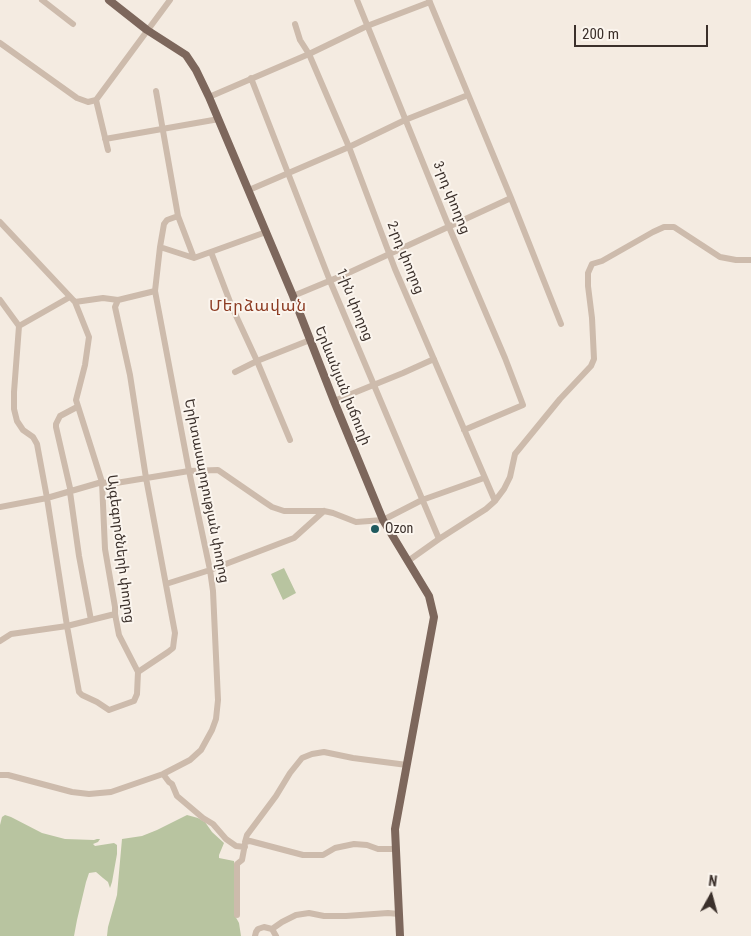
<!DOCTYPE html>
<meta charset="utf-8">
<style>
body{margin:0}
#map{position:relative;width:751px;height:936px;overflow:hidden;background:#f4ebe1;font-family:"Roboto Condensed",sans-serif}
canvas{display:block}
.north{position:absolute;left:686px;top:871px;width:50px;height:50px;-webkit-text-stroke:4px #fbf5ee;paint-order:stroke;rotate:7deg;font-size:14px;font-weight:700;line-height:20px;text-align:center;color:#3b302b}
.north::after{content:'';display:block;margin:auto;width:18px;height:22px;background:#3b302b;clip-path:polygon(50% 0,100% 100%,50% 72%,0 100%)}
.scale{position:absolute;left:574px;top:25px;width:134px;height:22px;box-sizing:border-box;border:2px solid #3b302b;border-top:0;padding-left:6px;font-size:15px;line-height:18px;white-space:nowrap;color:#3b302b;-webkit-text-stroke:4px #fbf5ee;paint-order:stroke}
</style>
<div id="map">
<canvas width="751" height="936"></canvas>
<div class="north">N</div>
<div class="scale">200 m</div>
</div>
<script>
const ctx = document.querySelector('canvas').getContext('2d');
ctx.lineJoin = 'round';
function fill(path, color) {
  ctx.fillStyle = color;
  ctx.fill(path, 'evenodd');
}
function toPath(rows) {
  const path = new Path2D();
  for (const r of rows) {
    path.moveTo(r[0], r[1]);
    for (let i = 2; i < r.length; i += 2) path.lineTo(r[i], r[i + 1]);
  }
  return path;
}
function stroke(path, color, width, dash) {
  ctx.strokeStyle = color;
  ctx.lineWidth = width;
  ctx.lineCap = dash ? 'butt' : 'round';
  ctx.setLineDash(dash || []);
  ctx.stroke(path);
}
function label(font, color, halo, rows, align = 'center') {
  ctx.font = font + ' "Roboto Condensed","Noto Sans Armenian",sans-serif';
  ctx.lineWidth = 4;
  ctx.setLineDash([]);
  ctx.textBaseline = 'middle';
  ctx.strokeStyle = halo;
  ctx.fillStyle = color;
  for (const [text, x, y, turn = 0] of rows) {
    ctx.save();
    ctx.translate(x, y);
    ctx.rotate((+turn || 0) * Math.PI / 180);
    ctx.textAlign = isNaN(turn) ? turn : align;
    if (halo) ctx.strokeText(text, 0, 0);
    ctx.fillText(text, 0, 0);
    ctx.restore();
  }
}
const green = toPath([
 [284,568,296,593,283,600,271,574],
 [5,815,11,817,42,833,65,839,94,840,97,839,100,839,98,842,93,844,95,846,114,843,117,845,117,854,112,882,110,888,108,882,103,878,96,872,89,873,86,882,77,920,74,936,0,936,0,825,2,817],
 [187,815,198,818,205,822,212,832,224,843,219,855,219,858,234,861,235,872,234,914,239,923,241,936,107,936,108,927,117,895,122,839,142,836,157,830]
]);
const minor = toPath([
 [42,0,73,24],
 [357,0,449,227,505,358,523,405,464,430],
 [429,0,511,198,561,324],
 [295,24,300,40,309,54,349,147,395,269,495,501],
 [0,43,77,98,88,102,96,100],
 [251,78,330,281,439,539],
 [156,91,178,216,194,258],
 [209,97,309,54,367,26,430,2],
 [105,139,219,119],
 [108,150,96,100,170,0],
 [249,190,349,147,405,120,468,95],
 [0,222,75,302,89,337,85,365,76,400,102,482,105,549,115,607,115,614,119,635,138,672],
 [160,247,194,258,266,232],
 [211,252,232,307,257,361,290,440],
 [293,296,346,274,511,198],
 [0,300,19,326,14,392,14,409,17,421,23,430,33,437,37,444,47,498,67,626,79,692,82,695,97,702,109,710,134,701,137,694,138,672,168,652,173,648,174,640,175,633,146,478,130,375,115,307,118,300,155,291],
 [75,302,103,298,118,300],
 [19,326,70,297],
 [235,372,257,361,310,340],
 [334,401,403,373,434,359],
 [77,407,60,416,56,424,56,427,70,488,70,492,79,556,91,620],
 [0,507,47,498,102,482,110,484,189,471,218,470,263,501,272,507,284,511,324,511,333,513,356,522,383,520,422,500,484,478],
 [408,561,439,539,486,509,495,501,504,489,510,477,515,454,560,399,591,366,594,359,592,318,588,286,588,273,592,264,602,261,653,232,664,227,674,227,720,257,736,260,751,260],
 [166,584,210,570,294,538,324,511],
 [0,641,11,634,67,626,115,614],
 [163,774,169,782,172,784,177,796,203,818,213,824,226,839,236,846,245,847],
 [0,775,8,775,72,792,89,794,111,792,163,774,190,760,201,750,212,730,216,719,218,700,213,591,210,570,189,471,155,291,160,247,164,224,167,220,178,216],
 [395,849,378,849,367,845,354,844,335,848,323,855,303,855,250,841,245,842,247,835,276,796,290,773,302,758,312,754,324,752,353,758,407,765],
 [237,915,237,864,242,860,245,844],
 [272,929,282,922,296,915,309,913,324,916,346,916,388,913,399,914],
 [255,936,256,932,258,929,264,927,272,929,276,936]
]);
const major = toPath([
 [109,0,147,30,186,55,196,70,209,97,293,296,334,401,383,520,429,596,434,617,395,829,400,936]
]);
const markers = [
 [375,529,5,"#1f5a5e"]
];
const streetNames = [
 ["3-րդ փողոց",451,198,68],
 ["2-րդ փողոց",405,258,68],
 ["1-ին փողոց",354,305,68],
 ["Երևանյան խճուղի",342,386,68],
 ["Երիտասարդության փողոց",206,491,79],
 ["Այգեգործների փողոց",120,549,83]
];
const poiNames = [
 ["Ozon",385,529]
];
const quarterNames = [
 ["Մերձավան",258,307]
];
fill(green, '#b8c4a0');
stroke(minor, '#cdbbac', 6);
stroke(major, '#7d675c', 8);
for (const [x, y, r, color] of markers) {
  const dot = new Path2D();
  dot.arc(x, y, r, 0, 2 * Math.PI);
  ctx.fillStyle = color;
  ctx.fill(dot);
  stroke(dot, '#fbf5ee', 2);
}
label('14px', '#3b302b', '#fbf5ee', streetNames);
label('14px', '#3b302b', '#fbf5ee', poiNames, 'left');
ctx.letterSpacing = '1px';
label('16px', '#8c3b22', '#fbf5ee', quarterNames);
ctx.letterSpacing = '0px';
</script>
